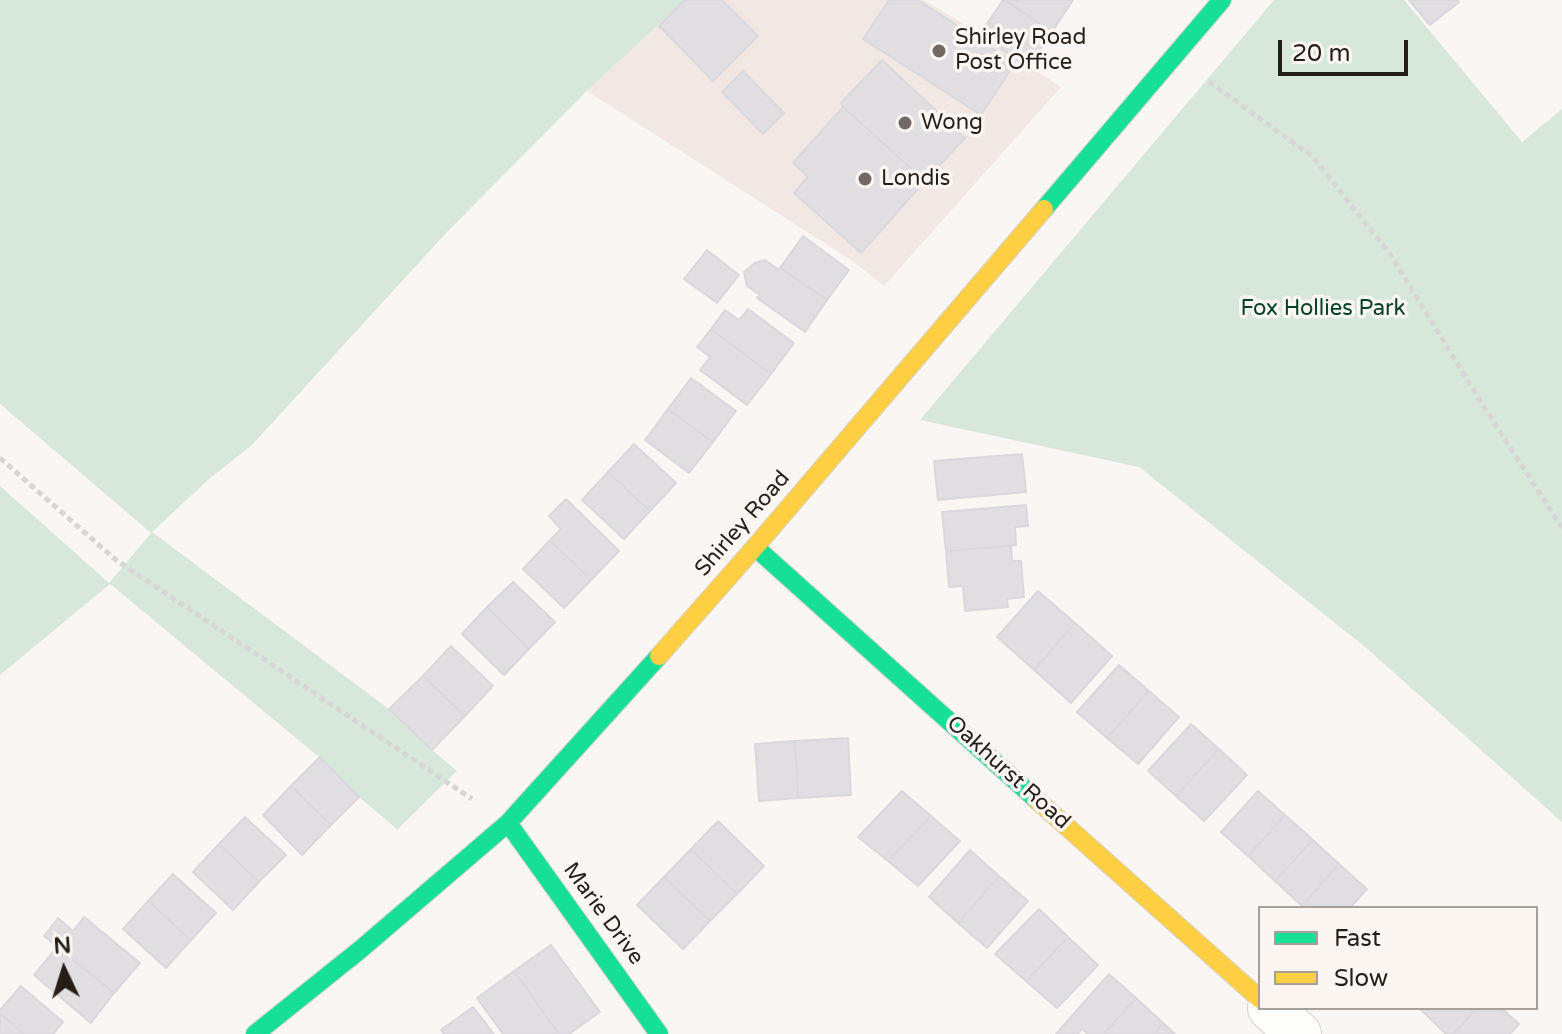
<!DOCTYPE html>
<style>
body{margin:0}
#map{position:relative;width:1562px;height:1034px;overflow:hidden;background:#f9f6f4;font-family:"Varela Round",sans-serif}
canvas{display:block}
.legend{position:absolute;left:1258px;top:906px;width:280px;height:104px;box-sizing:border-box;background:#fbf6f2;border:2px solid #a69f9a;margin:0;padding:10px 14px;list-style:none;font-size:24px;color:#261d17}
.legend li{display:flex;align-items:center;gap:16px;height:40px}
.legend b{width:40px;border:2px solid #a69f9a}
.north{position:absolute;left:24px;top:930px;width:80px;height:80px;-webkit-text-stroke:6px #fbf6f2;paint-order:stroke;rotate:356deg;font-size:22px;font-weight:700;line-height:32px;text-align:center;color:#261d17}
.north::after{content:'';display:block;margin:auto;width:28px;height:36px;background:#261d17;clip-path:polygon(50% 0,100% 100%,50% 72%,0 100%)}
.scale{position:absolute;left:1278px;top:40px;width:130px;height:36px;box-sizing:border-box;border:4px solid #261d17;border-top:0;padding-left:10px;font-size:24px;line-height:28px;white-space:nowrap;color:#261d17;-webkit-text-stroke:6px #fbf6f2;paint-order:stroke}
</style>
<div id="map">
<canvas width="1562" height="1034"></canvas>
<ul class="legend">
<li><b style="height:10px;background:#16e098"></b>Fast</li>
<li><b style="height:10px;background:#ffcf43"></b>Slow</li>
</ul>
<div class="north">N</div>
<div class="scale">20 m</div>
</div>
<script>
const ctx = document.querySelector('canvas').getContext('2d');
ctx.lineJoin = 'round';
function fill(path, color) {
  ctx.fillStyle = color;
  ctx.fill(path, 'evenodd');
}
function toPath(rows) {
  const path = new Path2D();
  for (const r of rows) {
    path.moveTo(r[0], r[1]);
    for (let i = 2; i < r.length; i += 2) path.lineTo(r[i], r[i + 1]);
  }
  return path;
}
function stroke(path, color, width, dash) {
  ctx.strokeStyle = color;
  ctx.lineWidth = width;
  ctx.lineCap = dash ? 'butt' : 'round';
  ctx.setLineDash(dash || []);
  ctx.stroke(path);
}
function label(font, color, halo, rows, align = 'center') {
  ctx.font = font + ' "Varela Round",sans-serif';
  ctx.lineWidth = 7;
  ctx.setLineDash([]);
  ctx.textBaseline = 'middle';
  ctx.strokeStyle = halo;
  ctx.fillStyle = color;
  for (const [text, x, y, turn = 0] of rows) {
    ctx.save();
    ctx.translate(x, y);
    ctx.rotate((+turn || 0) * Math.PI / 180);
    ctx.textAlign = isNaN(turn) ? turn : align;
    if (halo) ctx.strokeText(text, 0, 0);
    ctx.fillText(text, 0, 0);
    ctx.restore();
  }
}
const built = toPath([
 [685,0,924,0,980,34,1061,87,884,286,851,260,587,91]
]);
const green = toPath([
 [0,0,685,0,587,91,447,232,252,445,209,479,152,532,389,709,432,750,457,771,396,831,397,829,359,797,319,757,110,584,0,675,0,486,109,583,151,533,0,404],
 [1274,0,1404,0,1522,142,1562,109,1562,822,1364,646,1139,467,920,420]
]);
const building = toPath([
 [685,0,722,0,758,36,713,81,659,26,685,0],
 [889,0,918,0,1015,63,981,115,863,39,889,0],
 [1003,0,1052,32,1028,67,980,34,1003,0],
 [1006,0,1073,0,1052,32,1006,0],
 [1409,0,1457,0,1459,2,1430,25,1409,0],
 [882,60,965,138,925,181,843,107,841,103,882,60],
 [743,71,784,113,763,134,722,92,743,71],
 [843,107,925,181,861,253,794,193,808,177,793,163,843,107],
 [803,236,849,270,827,300,780,268,803,236],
 [707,250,739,275,717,303,684,279,707,250],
 [765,260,779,270,780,268,827,300,805,332,757,298,760,295,747,286,744,272,755,263,765,260],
 [748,309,794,343,771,374,711,329,725,310,739,320,748,309],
 [711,329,771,374,747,405,700,370,710,357,697,347,711,329],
 [691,378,736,411,713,442,668,409,691,378],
 [668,409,713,442,689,473,645,440,668,409],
 [634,444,676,483,650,511,608,472,634,444],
 [1022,454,1026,492,938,500,934,461,1022,454],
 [608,472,650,511,624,539,582,500,608,472],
 [566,499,619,551,591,580,550,540,561,529,549,516,566,499],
 [1026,505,1028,526,1015,527,1016,545,946,551,942,512,1026,505],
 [550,540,591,580,564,608,523,569,550,540],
 [1011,546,1012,561,1021,561,1024,597,1007,599,1008,607,965,611,963,586,949,587,946,551,1011,546],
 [513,582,555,622,529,649,487,607,513,582],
 [1038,591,1075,623,1034,670,997,637,1038,591],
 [487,607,529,649,504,675,462,634,487,607],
 [1075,623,1112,656,1071,703,1034,670,1075,623],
 [451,646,493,686,465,716,423,676,451,646],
 [1119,665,1149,691,1107,738,1077,712,1119,665],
 [423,676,465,716,432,750,389,709,423,676],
 [1149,691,1179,717,1138,764,1107,738,1149,691],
 [1191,724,1219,749,1176,796,1148,771,1191,724],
 [848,738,851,795,798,798,795,741,848,738],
 [795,741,798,798,759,801,755,744,795,741],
 [1219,749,1247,775,1204,821,1176,796,1219,749],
 [320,757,359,797,331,825,291,786,320,757],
 [291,786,331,825,302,855,263,815,291,786],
 [902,791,931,816,888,861,858,837,902,791],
 [1258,791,1285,815,1248,856,1221,832,1258,791],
 [1285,815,1313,840,1275,881,1248,856,1285,815],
 [931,816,960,841,918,886,888,861,931,816],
 [245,817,286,855,259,882,219,844,245,817],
 [718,821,764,866,737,894,691,849,718,821],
 [1313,840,1339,864,1302,906,1275,881,1313,840],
 [219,844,259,882,233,910,193,872,219,844],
 [691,849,737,894,710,921,664,877,691,849],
 [970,850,999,876,958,923,929,897,970,850],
 [1339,864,1367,889,1350,908,1304,908,1302,906,1339,864],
 [173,874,216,913,191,940,148,901,173,874],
 [999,876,1028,901,987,948,958,923,999,876],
 [664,877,710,921,683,949,637,905,664,877],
 [148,901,191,940,166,968,123,929,148,901],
 [1039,909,1068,937,1026,981,995,954,1039,909],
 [84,917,140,963,114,993,44,936,58,918,73,931,84,917],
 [1068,937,1098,965,1057,1008,1026,981,1068,937],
 [551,945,600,1012,569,1034,559,1034,514,971,551,945],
 [57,947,114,993,91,1023,34,975,57,947],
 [514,971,559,1034,503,1034,477,998,514,971],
 [1109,974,1136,998,1104,1034,1088,1034,1082,1029,1078,1034,1056,1034,1109,974],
 [21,986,63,1022,53,1034,24,1034,0,1013,0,1010,21,986],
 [1136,998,1163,1023,1154,1034,1104,1034,1136,998],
 [473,1007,494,1034,444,1034,441,1030,473,1007],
 [1419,1008,1477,1008,1453,1034,1446,1034,1419,1008],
 [1477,1008,1501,1008,1519,1024,1510,1034,1453,1034,1477,1008],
 [0,1013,24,1034,0,1034,0,1013],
 [1163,1023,1175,1034,1154,1034,1163,1023]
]);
const path = toPath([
 [1209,82,1312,156,1390,254,1484,407,1562,528],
 [0,458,116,560,472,799]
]);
const street = toPath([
 [1270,1008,1299,1034]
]);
const fast = toPath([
 [1044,209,1222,0],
 [755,547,1038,801],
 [508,823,659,1034],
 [255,1034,361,949,508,823,659,656]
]);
const slow = toPath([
 [659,656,755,547,1044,209],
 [1038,801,1260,999]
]);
const markers = [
 [939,51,8,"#706964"],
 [905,123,8,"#706964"],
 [865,179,8,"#706964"]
];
const poiNames = [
 ["Shirley Road",955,38],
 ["Post Office",955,63],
 ["Wong",921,123],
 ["Londis",881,179]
];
const parkNames = [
 ["Fox Hollies Park",1323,309]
];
const streetNames = [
 ["Shirley Road",743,524,-49],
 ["Oakhurst Road",1008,773,42],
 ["Marie Drive",603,914,54]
];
fill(built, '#f2e8e3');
fill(green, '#d7e8db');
fill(building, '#e0dee1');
stroke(building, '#dad8dd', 2);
stroke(street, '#d7d1cb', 46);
stroke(fast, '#d7d1cb', 20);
stroke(slow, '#d7d1cb', 20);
stroke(path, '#d7d6d5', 5, [6, 4]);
stroke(street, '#fefefd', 44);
stroke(fast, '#16e098', 18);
stroke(slow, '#ffcf43', 18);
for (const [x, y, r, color] of markers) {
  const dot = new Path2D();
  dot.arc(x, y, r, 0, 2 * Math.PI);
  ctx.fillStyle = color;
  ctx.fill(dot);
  stroke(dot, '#fbf6f2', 3);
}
label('22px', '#261d17', '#fbf6f2', poiNames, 'left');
label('22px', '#004124', '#fbf6f2', parkNames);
label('22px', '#261d17', '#fbf6f2', streetNames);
</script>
